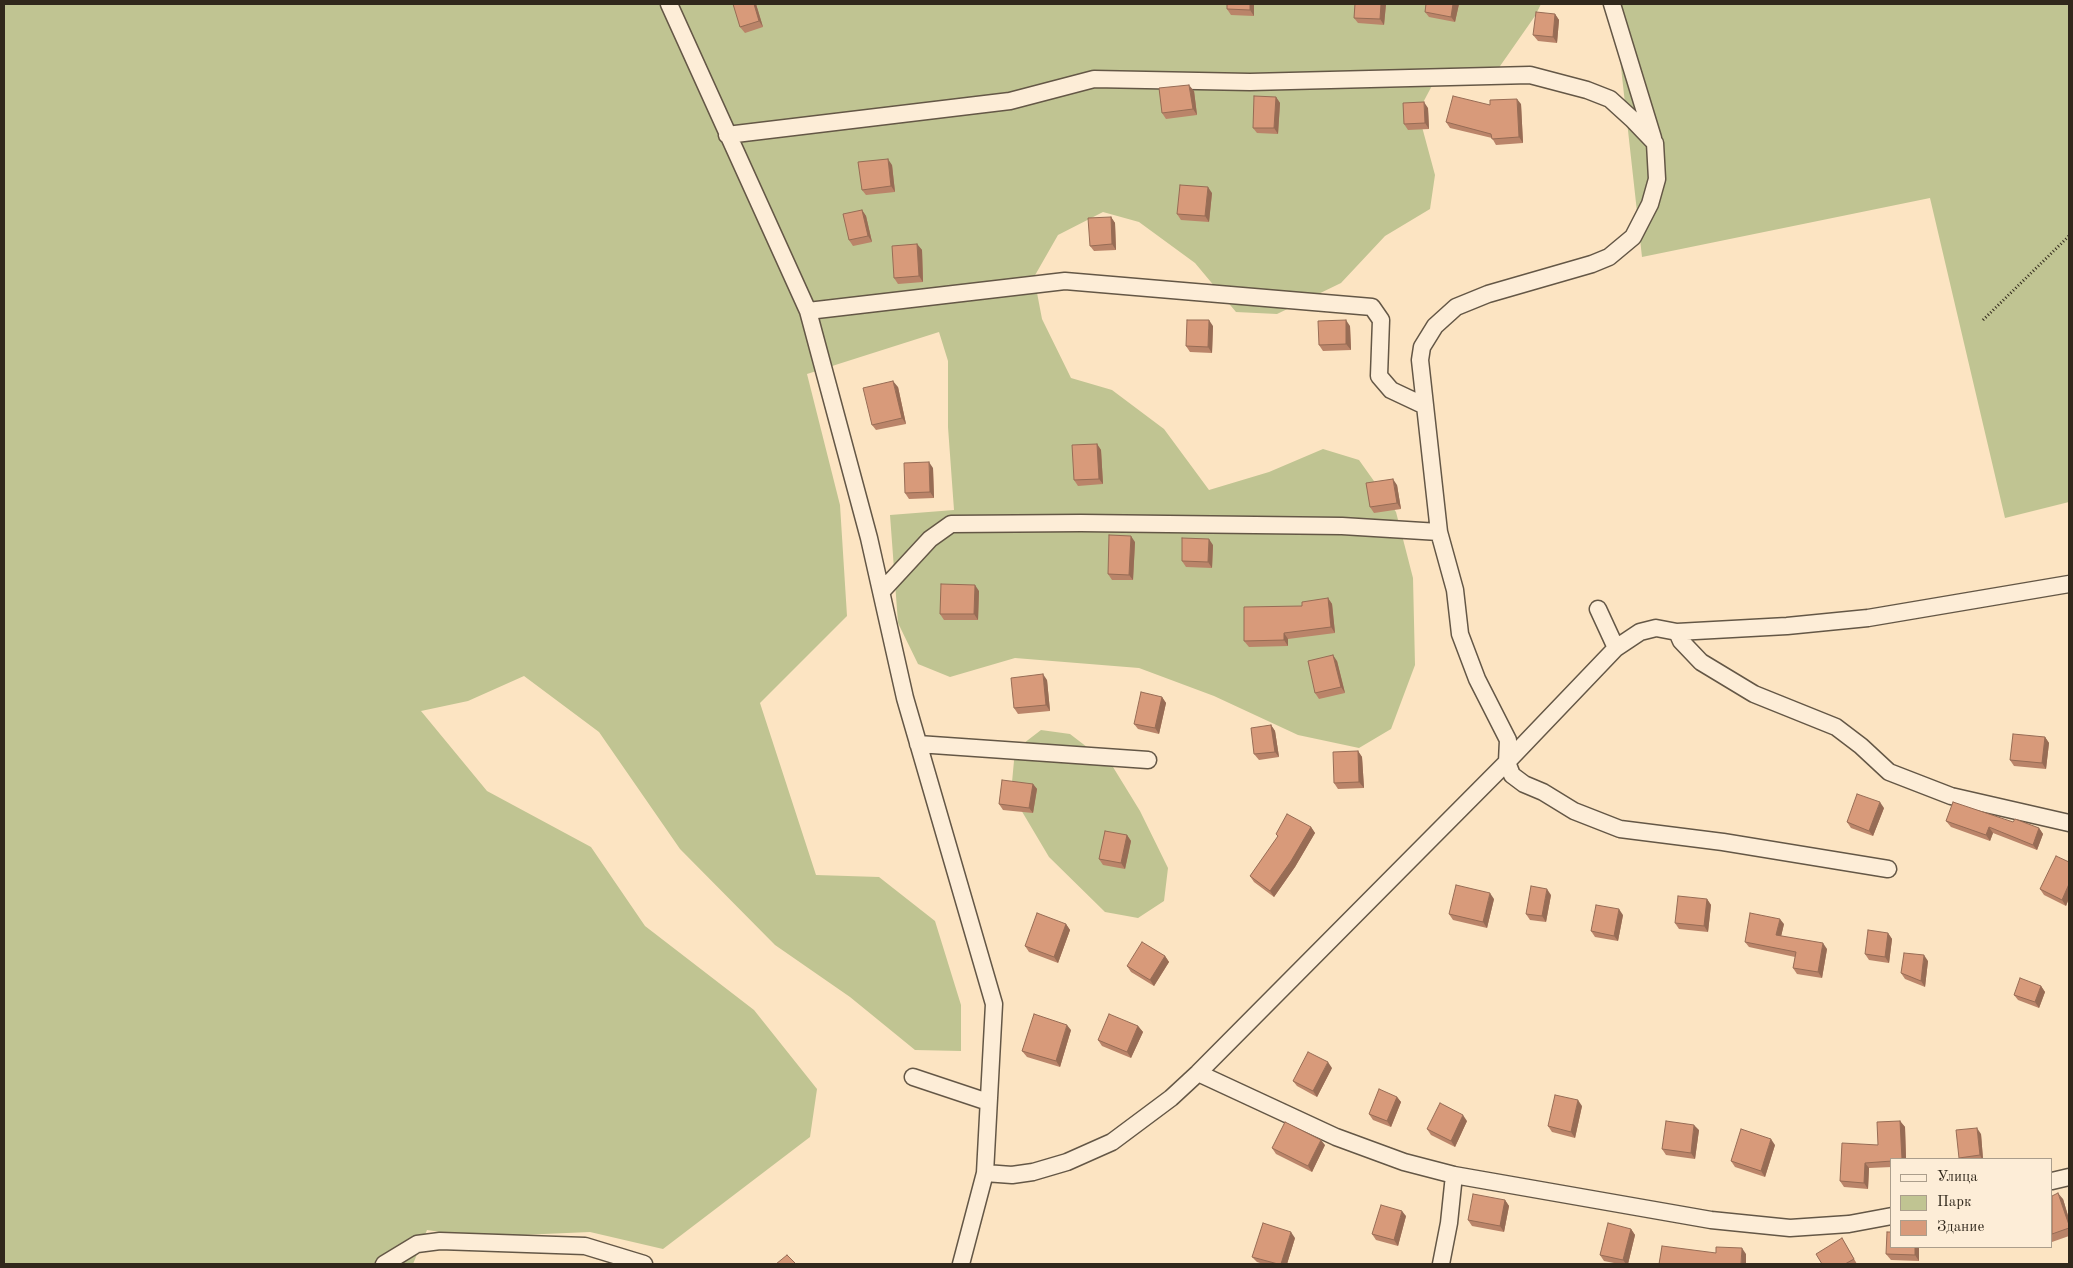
<!DOCTYPE html>
<meta charset="utf-8">
<style>
body{margin:0}
#map{position:relative;width:2073px;height:1268px;overflow:hidden;background:#fce4c2;font-family:"Old Standard TT",serif}
canvas{display:block}
.frame{position:absolute;inset:0;border:5px solid #31281c;pointer-events:none}
.legend{position:absolute;left:1890px;top:1158px;width:162px;height:90px;box-sizing:border-box;background:#fdedd7;border:1px solid #ab9e8c;margin:0;padding:6px 9px;list-style:none;font-size:15px;color:#31281c}
.legend li{display:flex;align-items:center;gap:10px;height:25px}
.legend b{width:25px;border:1px solid #ab9e8c}
</style>
<div id="map">
<canvas width="2073" height="1268"></canvas>
<div class="frame"></div>
<ul class="legend">
<li><b style="height:6px;background:#fdedd7"></b>Улица</li>
<li><b style="height:14px;background:#c0c492"></b>Парк</li>
<li><b style="height:14px;background:#d89a7a"></b>Здание</li>
</ul>
</div>
<script>
const ctx = document.querySelector('canvas').getContext('2d');
ctx.lineJoin = 'round';
function fill(path, color) {
  ctx.fillStyle = color;
  ctx.fill(path, 'evenodd');
}
function toPath(rows) {
  const path = new Path2D();
  for (const r of rows) {
    path.moveTo(r[0], r[1]);
    for (let i = 2; i < r.length; i += 2) path.lineTo(r[i], r[i + 1]);
  }
  return path;
}
function stroke(path, color, width, dash) {
  ctx.strokeStyle = color;
  ctx.lineWidth = width;
  ctx.lineCap = dash ? 'butt' : 'round';
  ctx.setLineDash(dash || []);
  ctx.stroke(path);
}
const green = toPath([
 [4,4,1541,4,1535,16,1498,69,1435,80,1418,112,1435,175,1430,209,1385,236,1341,283,1277,314,1236,312,1195,263,1139,222,1103,212,1058,235,1034,277,1042,319,1071,378,1112,390,1164,429,1209,490,1269,472,1323,449,1359,460,1396,512,1413,578,1415,665,1391,729,1359,748,1298,735,1214,696,1139,668,1015,658,950,677,918,664,898,623,890,515,954,510,948,427,948,361,939,332,807,374,840,505,847,616,760,703,816,875,879,877,935,921,961,1005,961,1051,915,1050,850,997,775,945,680,849,599,732,524,676,468,701,421,711,487,791,591,847,645,926,754,1010,817,1089,810,1137,663,1249,590,1232,474,1237,427,1230,413,1264,4,1264],
 [1614,4,2069,4,2069,502,2005,518,1930,198,1642,257],
 [1041,730,1070,734,1113,767,1140,811,1168,868,1164,901,1138,918,1105,912,1049,857,1011,793,1015,750]
]);
const path = toPath([
 [1983,320,2069,236]
]);
const minor = toPath([
 [669,4,808,311,869,538,905,698,994,1004,985,1173,961,1264],
 [1612,4,1653,138],
 [727,135,1010,101,1094,79,1250,82,1530,75,1587,90,1610,99,1632,119,1655,143,1657,179,1650,204,1633,237,1609,257,1592,264,1488,294,1456,307,1435,326,1422,347,1420,360,1439,532],
 [808,311,1065,281,1372,307,1381,320,1379,376,1391,390,1425,406],
 [881,592,930,539,951,524,1081,523,1342,526,1439,532,1455,590,1460,634,1477,679,1508,740,1507,762,1512,775,1524,784,1543,792,1574,811,1620,829,1723,842,1888,869],
 [1598,609,1616,648],
 [1677,632,1681,641,1701,662,1754,694,1836,727,1861,746,1889,772,1951,796,2069,823],
 [918,744,1148,760],
 [1198,1073,1336,1137,1404,1162,1454,1175,1711,1220,1790,1228,1849,1224,1892,1216],
 [913,1077,988,1102],
 [985,1173,1012,1175,1033,1172,1067,1162,1112,1142,1171,1098,1198,1073,1507,762,1616,648,1640,632,1656,628,1677,632,1787,626,1868,618,2069,584],
 [2052,1181,2069,1177],
 [384,1264,417,1244,440,1241,585,1246,644,1264],
 [1441,1264,1449,1223,1454,1175]
]);
const wall = toPath([
 [756,4,763,27,745,33,740,27],
 [1254,4,1254,16,1231,15,1227,9],
 [1355,4,1386,4,1384,25,1358,23,1354,18],
 [1426,4,1459,4,1455,22,1429,17,1425,12],
 [1555,14,1559,20,1557,43,1538,41,1533,35],
 [1194,91,1197,115,1166,119,1162,113],
 [1276,97,1280,103,1278,134,1257,133,1253,128],
 [1521,104,1523,143,1496,145,1492,138,1450,128,1446,122,1490,105],
 [1428,108,1429,129,1408,130,1404,124],
 [892,165,895,192,866,195,862,190],
 [1212,193,1209,222,1181,220,1177,214],
 [862,210,866,216,872,242,853,246,849,240],
 [1111,217,1115,223,1116,250,1094,251,1090,246],
 [917,244,922,250,923,282,898,284,894,278],
 [1213,326,1212,353,1190,352,1186,346],
 [1350,326,1351,350,1323,351,1319,345],
 [898,387,906,424,876,430,872,425],
 [1097,444,1101,450,1103,484,1078,486,1074,480],
 [933,468,934,498,909,499,905,493],
 [1397,485,1401,509,1374,513,1370,507],
 [1135,542,1133,580,1112,580,1108,574],
 [1213,545,1212,568,1186,567,1182,561],
 [979,591,978,620,944,620,940,614],
 [1328,598,1332,604,1335,633,1288,639,1288,646,1249,647,1244,641,1302,606],
 [1337,661,1345,693,1319,699,1315,693],
 [1047,680,1050,711,1018,714,1014,708],
 [1162,697,1166,703,1159,734,1138,729,1134,724],
 [1271,725,1275,731,1279,757,1259,760,1254,754],
 [2045,737,2049,743,2046,769,2014,766,2010,760],
 [1358,751,1362,757,1364,788,1338,789,1334,783],
 [1033,784,1037,789,1033,813,1003,810,999,804],
 [1884,808,1873,836,1851,828,1847,822],
 [1946,821,2039,828,2043,834,2037,850,1993,833,1990,841,1951,827],
 [1311,827,1315,833,1295,867,1274,897,1254,882,1250,876,1278,837,1276,834],
 [1127,835,1131,841,1125,869,1103,865,1099,859],
 [2069,862,2069,898,2066,906,2044,895,2040,889],
 [1551,895,1546,922,1530,920,1526,914],
 [1494,899,1487,928,1453,920,1449,914],
 [1707,899,1711,905,1708,932,1679,929,1675,923],
 [1623,915,1618,941,1595,937,1591,931],
 [1066,924,1070,930,1058,963,1029,952,1025,946],
 [1784,924,1781,936,1827,949,1822,978,1797,974,1793,968,1795,957,1749,947,1745,942],
 [1888,933,1892,939,1889,963,1869,960,1865,954],
 [1165,956,1169,962,1154,986,1131,972,1127,966],
 [1928,961,1925,987,1905,979,1901,973],
 [2041,986,2045,992,2039,1008,2018,1000,2014,995],
 [1138,1026,1143,1032,1131,1058,1102,1046,1098,1040],
 [1071,1030,1060,1067,1027,1057,1022,1051],
 [1332,1068,1317,1097,1297,1086,1293,1081],
 [1397,1097,1401,1102,1391,1127,1373,1120,1369,1114],
 [1582,1106,1575,1138,1552,1132,1548,1126],
 [1467,1121,1455,1147,1431,1135,1427,1129],
 [1900,1121,1905,1127,1906,1159,1892,1159,1892,1167,1869,1168,1868,1189,1844,1187,1840,1181,1878,1145],
 [1699,1130,1695,1159,1666,1155,1662,1149],
 [1981,1134,1983,1159,1960,1159,1959,1158],
 [1325,1145,1312,1172,1276,1154,1272,1148],
 [1775,1145,1765,1177,1735,1167,1731,1161],
 [2052,1196,2063,1199,2069,1219,2069,1236,2052,1242],
 [1505,1200,1509,1206,1504,1232,1472,1226,1468,1220],
 [1406,1216,1398,1246,1376,1240,1372,1234],
 [1631,1229,1635,1235,1628,1264,1619,1264,1604,1261,1600,1255],
 [1295,1238,1287,1264,1263,1264,1257,1262,1252,1257],
 [1842,1238,1857,1264,1822,1264],
 [1919,1247,1919,1261,1891,1260,1886,1254]
]);
const shadedWall = toPath([
 [754,4,756,4,763,27,759,21],
 [1250,4,1254,4,1254,16,1250,10],
 [1381,4,1386,4,1384,25,1380,19],
 [1453,4,1459,4,1455,22,1451,17],
 [1555,14,1559,20,1557,43,1553,37],
 [1189,85,1194,91,1197,115,1193,109],
 [1276,97,1280,103,1278,134,1274,128],
 [1517,99,1521,104,1523,143,1519,137],
 [1424,102,1428,108,1429,129,1425,123],
 [888,159,892,165,895,192,891,186],
 [1208,187,1212,193,1209,222,1205,216],
 [862,210,866,216,872,242,868,236],
 [1111,217,1115,223,1116,250,1112,244],
 [917,244,922,250,923,282,919,276],
 [1209,320,1213,326,1212,353,1208,347],
 [1346,320,1350,326,1351,350,1346,344],
 [893,381,898,387,906,424,902,418],
 [1097,444,1101,450,1103,484,1099,479],
 [929,462,933,468,934,498,930,492],
 [1393,479,1397,485,1401,509,1397,503],
 [1131,536,1135,542,1133,580,1129,575],
 [1209,539,1213,545,1212,568,1208,562],
 [975,585,979,591,978,620,974,614],
 [1328,598,1332,604,1335,633,1331,627],
 [1284,633,1288,639,1288,646,1284,640],
 [1333,655,1337,661,1345,693,1341,687],
 [1043,674,1047,680,1050,711,1046,705],
 [1162,697,1166,703,1159,734,1155,728],
 [1271,725,1275,731,1279,757,1275,752],
 [2045,737,2049,743,2046,769,2042,763],
 [1358,751,1362,757,1364,788,1359,782],
 [1033,784,1037,789,1033,813,1029,808],
 [1880,802,1884,808,1873,836,1869,831],
 [1311,827,1315,833,1295,867,1274,897,1270,891],
 [1989,827,1993,833,1990,841,1986,835],
 [2039,828,2043,834,2037,850,2033,845],
 [1127,835,1131,841,1125,869,1121,863],
 [2069,884,2069,898,2066,906,2062,900],
 [1547,889,1551,895,1546,922,1542,916],
 [1490,893,1494,899,1487,928,1483,922],
 [1707,899,1711,905,1708,932,1704,926],
 [1619,909,1623,915,1618,941,1614,936],
 [1780,919,1784,924,1780,941,1776,935],
 [1066,924,1070,930,1058,963,1054,957],
 [1888,933,1892,939,1889,963,1885,957],
 [1823,943,1827,949,1822,978,1818,972],
 [1924,955,1928,961,1925,987,1921,981],
 [1165,956,1169,962,1154,986,1150,980],
 [2041,986,2045,992,2039,1008,2035,1002],
 [1067,1025,1071,1030,1060,1067,1056,1061],
 [1138,1026,1143,1032,1131,1058,1127,1052],
 [1328,1062,1332,1068,1317,1097,1313,1091],
 [1397,1097,1401,1102,1391,1127,1387,1121],
 [1578,1100,1582,1106,1575,1138,1571,1132],
 [1463,1115,1467,1121,1455,1147,1451,1141],
 [1900,1121,1905,1127,1906,1159,1902,1159],
 [1694,1125,1699,1130,1695,1159,1691,1153],
 [1977,1128,1981,1134,1983,1159,1982,1159,1980,1155],
 [1771,1139,1775,1145,1765,1177,1761,1171],
 [1321,1140,1325,1145,1312,1172,1308,1166],
 [1865,1163,1869,1168,1868,1189,1864,1183],
 [2058,1193,2063,1199,2069,1219,2069,1225],
 [1505,1200,1509,1206,1504,1232,1500,1226],
 [1402,1211,1406,1216,1398,1246,1394,1240],
 [1631,1229,1635,1235,1628,1264,1626,1264,1623,1260],
 [1291,1232,1295,1238,1287,1264,1281,1264],
 [1915,1247,1919,1247,1919,1261,1915,1255],
 [1742,1248,1746,1254,1746,1264,1741,1264]
]);
const building = toPath([
 [733,4,754,4,759,21,740,27,733,4],
 [1227,4,1250,4,1250,10,1227,9,1227,4],
 [1355,4,1381,4,1380,19,1354,18,1355,4],
 [1426,4,1453,4,1451,17,1425,12,1426,4],
 [1536,12,1555,14,1553,37,1533,35,1536,12],
 [1189,85,1193,109,1162,113,1159,88,1189,85],
 [1254,96,1276,97,1274,128,1253,128,1254,96],
 [1453,96,1490,105,1490,100,1517,99,1519,137,1492,139,1491,134,1446,122,1453,96],
 [1424,102,1425,123,1404,124,1403,103,1424,102],
 [888,159,891,186,862,190,858,162,888,159],
 [1180,185,1208,187,1205,216,1177,214,1180,185],
 [862,210,868,236,849,240,843,214,862,210],
 [1111,217,1112,244,1090,246,1088,218,1111,217],
 [917,244,919,276,894,278,892,246,917,244],
 [1187,320,1209,320,1208,347,1186,346,1187,320],
 [1346,320,1346,344,1319,345,1318,321,1346,320],
 [893,381,902,418,872,425,863,388,893,381],
 [1097,444,1099,479,1074,480,1072,445,1097,444],
 [929,462,930,492,905,493,904,463,929,462],
 [1393,479,1397,503,1370,507,1366,483,1393,479],
 [1109,535,1131,536,1129,575,1108,574,1109,535],
 [1182,538,1209,539,1208,562,1182,561,1182,538],
 [941,584,975,585,974,614,940,614,941,584],
 [1328,598,1331,627,1284,633,1284,640,1244,641,1244,607,1302,606,1302,602,1328,598],
 [1333,655,1341,687,1315,693,1308,661,1333,655],
 [1043,674,1046,705,1014,708,1011,678,1043,674],
 [1141,692,1162,697,1155,728,1134,724,1141,692],
 [1271,725,1275,752,1254,754,1251,728,1271,725],
 [2013,734,2045,737,2042,763,2010,760,2013,734],
 [1358,751,1359,782,1334,783,1333,752,1358,751],
 [1002,780,1033,784,1029,808,999,804,1002,780],
 [1857,794,1880,802,1869,831,1847,822,1857,794],
 [1953,802,2013,822,2015,819,2039,828,2033,845,1989,827,1986,835,1946,821,1953,802],
 [1287,814,1311,827,1291,861,1270,891,1250,876,1278,836,1276,834,1287,814],
 [1105,831,1127,835,1121,863,1099,859,1105,831],
 [2056,856,2069,862,2069,884,2062,900,2040,889,2056,856],
 [1456,885,1490,893,1483,922,1449,914,1456,885],
 [1531,886,1547,889,1542,916,1526,914,1531,886],
 [1678,896,1707,899,1704,926,1675,923,1678,896],
 [1596,905,1619,909,1614,936,1591,931,1596,905],
 [1037,913,1066,924,1054,957,1025,946,1037,913],
 [1750,913,1780,919,1776,935,1823,943,1818,972,1793,968,1796,952,1745,942,1750,913],
 [1868,930,1888,933,1885,957,1865,954,1868,930],
 [1142,942,1165,956,1150,980,1127,966,1142,942],
 [1904,953,1924,955,1921,981,1901,973,1904,953],
 [2020,978,2041,986,2035,1002,2014,995,2020,978],
 [1034,1014,1067,1025,1056,1061,1022,1051,1034,1014],
 [1109,1014,1138,1026,1127,1052,1098,1040,1109,1014],
 [1308,1052,1328,1062,1313,1091,1293,1081,1308,1052],
 [1379,1089,1397,1097,1387,1121,1369,1114,1379,1089],
 [1555,1095,1578,1100,1571,1132,1548,1126,1555,1095],
 [1440,1103,1463,1115,1451,1141,1427,1129,1440,1103],
 [1666,1121,1694,1125,1691,1153,1662,1149,1666,1121],
 [1900,1121,1902,1159,1892,1159,1892,1161,1865,1163,1864,1183,1840,1181,1842,1143,1878,1145,1877,1122,1900,1121],
 [1285,1122,1321,1140,1308,1166,1272,1148,1285,1122],
 [1977,1128,1980,1155,1959,1158,1956,1130,1977,1128],
 [1741,1129,1771,1139,1761,1171,1731,1161,1741,1129],
 [2058,1193,2069,1225,2069,1228,2052,1234,2052,1196,2058,1193],
 [1473,1194,1505,1200,1500,1226,1468,1220,1473,1194],
 [1381,1205,1402,1211,1394,1240,1372,1234,1381,1205],
 [1263,1223,1291,1232,1281,1264,1278,1264,1252,1257,1263,1223],
 [1608,1223,1631,1229,1623,1260,1600,1255,1608,1223],
 [1887,1232,1892,1232,1892,1247,1915,1247,1915,1255,1886,1254,1887,1232],
 [1842,1238,1854,1259,1845,1264,1822,1264,1816,1254,1842,1238],
 [1662,1246,1716,1253,1716,1247,1742,1248,1741,1264,1659,1264,1662,1246],
 [787,1255,796,1264,776,1264,787,1255]
]);
fill(green, '#c0c492');
stroke(minor, '#645746', 19);
stroke(path, '#31281c', 3, [1, 2.5]);
stroke(minor, '#fdedd7', 16);
fill(wall, '#ba8469');
fill(shadedWall, '#976c55');
fill(building, '#d89a7a');
stroke(building, '#976c55', 1);
</script>
